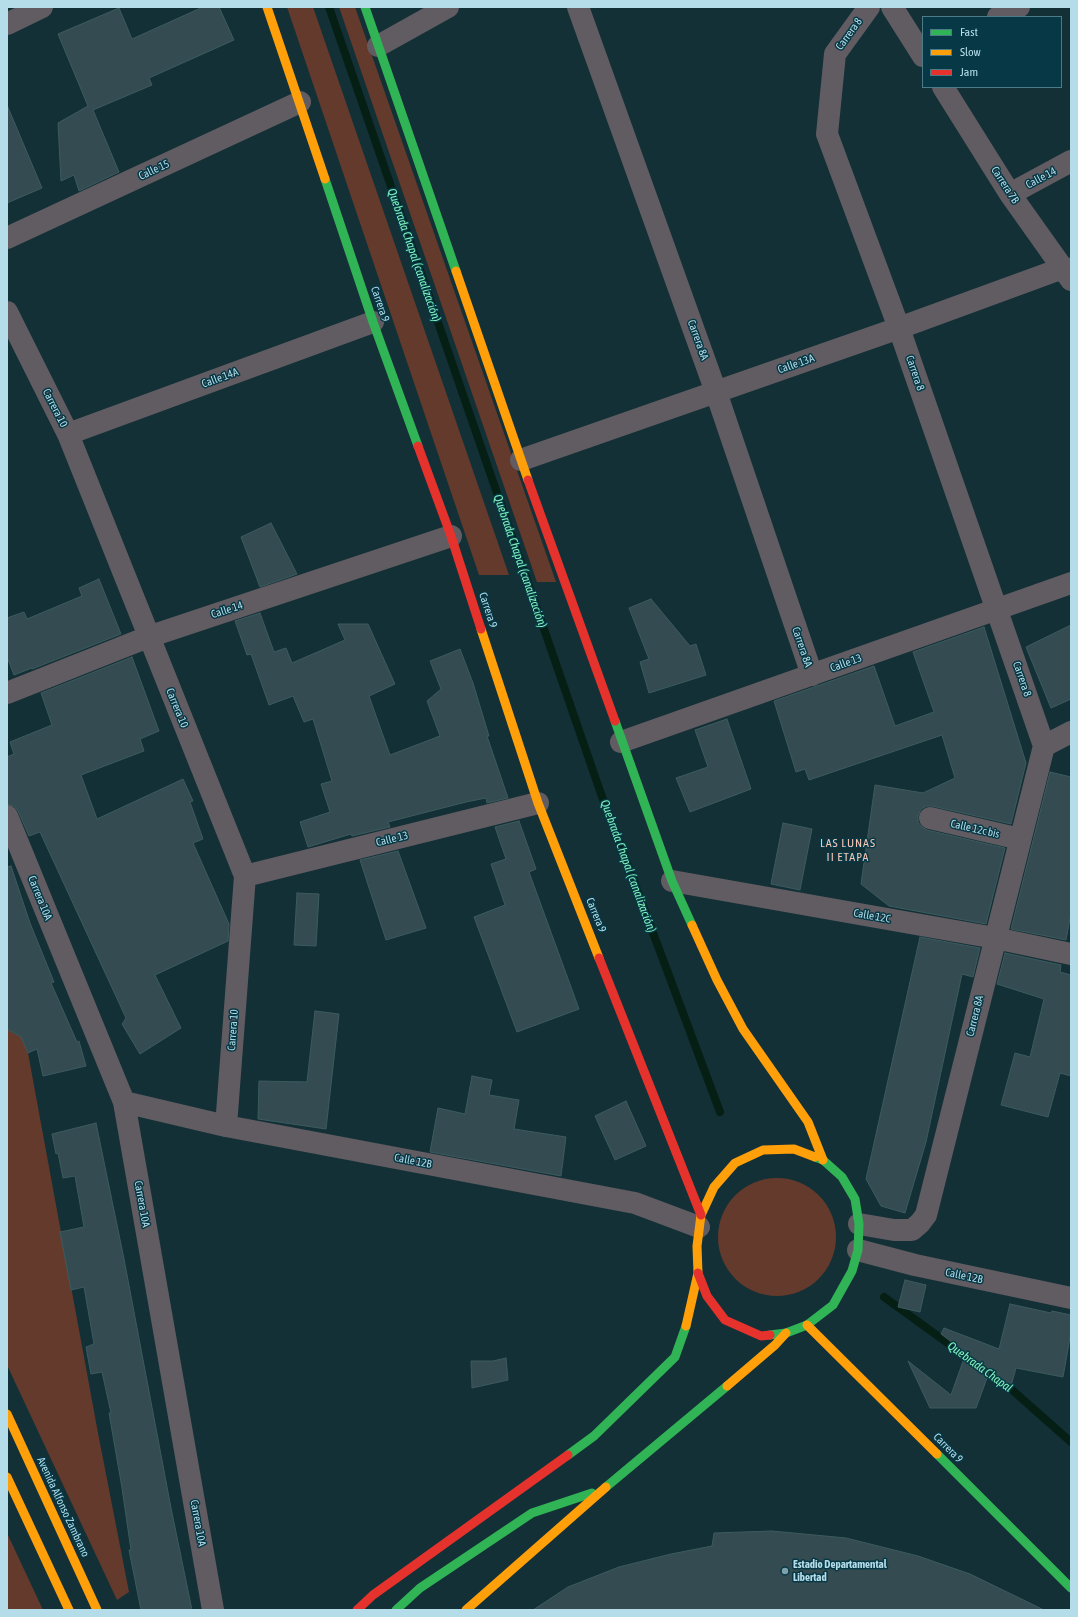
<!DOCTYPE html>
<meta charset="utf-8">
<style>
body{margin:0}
#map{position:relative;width:1078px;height:1617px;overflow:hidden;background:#143037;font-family:"Asap Condensed",sans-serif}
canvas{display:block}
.frame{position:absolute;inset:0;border:8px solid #b5dce9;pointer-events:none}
.legend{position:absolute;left:922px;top:16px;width:140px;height:72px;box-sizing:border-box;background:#063845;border:1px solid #4c7a87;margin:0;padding:5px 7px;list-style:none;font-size:12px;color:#b5dce9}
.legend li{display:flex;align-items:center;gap:8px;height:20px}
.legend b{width:20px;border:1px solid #4c7a87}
</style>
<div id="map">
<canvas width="1078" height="1617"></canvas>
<div class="frame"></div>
<ul class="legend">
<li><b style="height:5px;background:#30b455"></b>Fast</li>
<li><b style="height:5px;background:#ff9f0a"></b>Slow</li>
<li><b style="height:5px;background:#e5322d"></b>Jam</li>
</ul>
</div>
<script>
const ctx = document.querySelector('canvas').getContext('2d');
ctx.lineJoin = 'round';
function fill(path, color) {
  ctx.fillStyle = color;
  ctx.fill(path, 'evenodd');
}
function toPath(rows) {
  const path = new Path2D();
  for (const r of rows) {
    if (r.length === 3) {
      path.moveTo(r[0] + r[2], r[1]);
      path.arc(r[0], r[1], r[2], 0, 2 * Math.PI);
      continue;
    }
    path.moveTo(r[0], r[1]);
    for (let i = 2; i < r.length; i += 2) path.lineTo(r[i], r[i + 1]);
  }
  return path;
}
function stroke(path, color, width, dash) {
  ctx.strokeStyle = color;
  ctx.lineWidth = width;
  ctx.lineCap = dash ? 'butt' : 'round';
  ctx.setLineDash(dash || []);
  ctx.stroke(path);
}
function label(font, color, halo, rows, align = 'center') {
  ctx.font = font + ' "Asap Condensed",sans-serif';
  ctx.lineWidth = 3;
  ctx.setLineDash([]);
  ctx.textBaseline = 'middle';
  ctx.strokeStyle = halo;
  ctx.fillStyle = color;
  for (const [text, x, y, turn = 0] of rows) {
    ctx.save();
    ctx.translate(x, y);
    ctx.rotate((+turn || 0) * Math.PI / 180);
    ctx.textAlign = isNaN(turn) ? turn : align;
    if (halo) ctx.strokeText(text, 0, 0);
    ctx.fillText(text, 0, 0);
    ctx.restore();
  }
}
const green = toPath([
 [287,7,313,7,509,575,479,575],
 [339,7,355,7,556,582,537,582],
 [7,1029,21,1037,28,1053,98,1433,129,1592,117,1600,7,1365],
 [777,1237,59],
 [7,1533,43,1610,7,1610]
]);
const stream = toPath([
 [329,7,600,791,720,1112],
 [884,1297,1011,1389,1071,1442]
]);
const building = toPath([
 [203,7,219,7,234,40,149,78,152,85,93,110,119,172,79,191,74,175,61,181,58,123,88,106,58,34,119,8,132,39,203,7],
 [7,105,42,188,7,203,7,105],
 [271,523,297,574,260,587,241,537,271,523],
 [99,579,121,634,32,669,32,668,14,675,7,657,7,618,24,612,27,619,82,596,79,588,99,579],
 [651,599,690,646,696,644,706,675,649,693,640,662,649,659,629,608,651,599],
 [260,613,274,652,286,648,292,663,345,640,338,624,368,624,395,684,369,696,390,755,440,736,427,701,441,689,430,661,460,649,473,683,489,736,487,736,508,798,487,803,486,798,466,802,388,822,390,827,352,836,351,834,308,847,300,822,330,812,321,784,332,781,313,719,304,722,293,696,269,705,251,654,247,655,235,621,260,613],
 [1071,625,1071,699,1051,708,1026,647,1071,625],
 [984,627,1026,763,1011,824,932,806,927,806,921,809,918,816,918,822,922,827,927,830,1005,848,986,924,889,906,861,884,875,785,923,793,955,778,942,735,809,780,805,769,796,772,774,701,874,666,895,726,934,712,913,652,984,627],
 [132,657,159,731,140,739,144,751,81,775,97,819,183,779,193,801,190,802,203,839,193,843,229,924,228,941,155,975,181,1028,140,1054,122,1024,126,1018,40,832,29,836,18,811,14,806,7,804,7,757,14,754,10,742,52,725,41,693,132,657],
 [727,719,751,789,690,812,676,778,708,767,695,730,727,719],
 [1050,772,1071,777,1071,913,1066,940,1011,929,1050,772],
 [519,821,536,869,529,872,579,1009,517,1032,474,917,505,905,491,864,506,859,495,827,519,821],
 [783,823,812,829,800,890,771,884,783,823],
 [398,851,426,928,386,940,360,860,398,851],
 [11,866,30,923,54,982,51,983,77,1042,79,1041,86,1066,43,1076,37,1049,28,1053,21,1037,7,1029,7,867,11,866],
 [297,893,319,894,316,946,294,945,297,893],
 [920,937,980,948,973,977,962,974,926,1142,905,1213,881,1206,866,1179,920,937],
 [1005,953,1061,965,1060,972,1071,975,1071,1076,1060,1073,1048,1117,1001,1105,1015,1053,1030,1057,1044,999,997,984,1005,953],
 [315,1011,339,1014,326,1129,258,1119,259,1081,307,1082,315,1011],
 [472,1076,492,1080,489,1095,519,1100,514,1129,566,1137,561,1176,430,1152,438,1108,465,1114,472,1076],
 [626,1101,646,1146,615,1160,595,1116,626,1101],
 [96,1123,124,1259,171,1508,192,1610,141,1610,129,1550,131,1550,122,1488,109,1413,111,1413,102,1372,91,1374,86,1347,94,1344,84,1287,71,1290,60,1232,84,1227,75,1176,63,1178,58,1153,56,1154,52,1134,96,1123],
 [905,1280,926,1285,920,1312,898,1307,905,1280],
 [1010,1304,1051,1313,1052,1311,1071,1315,1071,1332,1063,1377,1016,1368,1011,1386,990,1370,976,1408,930,1408,908,1361,951,1395,966,1353,941,1334,944,1328,999,1349,1010,1304],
 [506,1358,508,1380,472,1388,471,1361,493,1361,506,1358],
 [772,1531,846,1538,918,1556,970,1574,1044,1610,533,1610,568,1587,619,1567,671,1554,712,1546,714,1533,772,1531]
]);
const street = toPath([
 [578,7,716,392,812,675],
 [869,7,835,54,827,134,899,328,1044,746],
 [892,7,923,56],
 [998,17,1019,7],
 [7,24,42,7],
 [378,46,448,7],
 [943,87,1010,194,1071,280],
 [1010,194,1071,161],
 [7,238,300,102],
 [7,312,68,434,245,876,226,1126],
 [68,434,373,322],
 [521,460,899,328,1063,268,1071,269],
 [7,693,148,637,451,536],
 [621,742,1071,583],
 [1044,746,1071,732],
 [7,816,124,1102,213,1610],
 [930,818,1020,839],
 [245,876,538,803],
 [672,881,995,938,1071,954],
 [124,1102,226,1126,635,1203,699,1227],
 [859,1224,894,1230,912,1230,920,1223,926,1215,1044,746],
 [858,1250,915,1265,1071,1298]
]);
const fast = toPath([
 [365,7,456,271],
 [325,179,373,322,418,446],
 [615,721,672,881,692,925],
 [770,1335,786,1333,807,1325,833,1305,852,1271,858,1250,859,1224,855,1199,842,1177,823,1160,815,1157],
 [937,1454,1071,1588],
 [568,1455,594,1436,675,1357,686,1326],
 [606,1487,727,1386],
 [396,1610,420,1588,532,1513,592,1493]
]);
const slow = toPath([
 [267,7,325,179],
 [456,271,528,480],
 [481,629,538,803,599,958],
 [692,925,717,980,743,1029,808,1122,823,1160],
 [807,1325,937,1454],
 [686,1326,698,1273,697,1246,701,1215,714,1187,735,1163,763,1150,794,1149,815,1157],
 [727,1386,775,1345,786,1333],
 [7,1414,97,1610],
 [7,1477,69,1610],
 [466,1610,606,1487]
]);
const jam = toPath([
 [418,446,451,536,481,629],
 [528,480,615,721],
 [599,958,701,1215],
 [698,1273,707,1296,725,1320,761,1336,770,1335],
 [357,1610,373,1595,568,1455]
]);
const markers = [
 [785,1571,4,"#7da0ab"]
];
const streetNames = [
 ["Carrera 8",849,34,-54],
 ["Calle 15",154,170,-25],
 ["Calle 14",1041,178,-28],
 ["Carrera 7B",1005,185,57],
 ["Carrera 9",380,304,71],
 ["Carrera 8A",698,340,70],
 ["Calle 13A",796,364,-19],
 ["Carrera 8",915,373,71],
 ["Calle 14A",220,378,-20],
 ["Carrera 10",55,408,63],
 ["Calle 14",227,610,-18],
 ["Carrera 9",488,610,72],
 ["Carrera 8A",802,647,71],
 ["Calle 13",846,663,-20],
 ["Carrera 8",1022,679,71],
 ["Carrera 10",177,708,68],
 ["Calle 12c bis",975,829,13],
 ["Calle 13",392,839,-14],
 ["Carrera 10A",40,898,68],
 ["Carrera 9",596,915,68],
 ["Calle 12C",872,916,10],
 ["Carrera 8A",975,1016,-76],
 ["Carrera 10",233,1030,-86],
 ["Calle 12B",413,1161,11],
 ["Carrera 10A",142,1204,80],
 ["Calle 12B",964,1276,12],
 ["Carrera 9",948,1448,45],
 ["Avenida Alfonso Zambrano",63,1507,65],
 ["Carrera 10A",198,1523,80]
];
const poiNames = [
 ["Estadio Departamental",793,1565],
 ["Libertad",793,1578]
];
const waterNames = [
 ["Quebrada Chapal (canalización)",414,255,71],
 ["Quebrada Chapal (canalización)",520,561,71],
 ["Quebrada Chapal (canalización)",628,866,70],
 ["Quebrada Chapal",980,1367,36]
];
const neighbourhoodNames = [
 ["LAS LUNAS",848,843],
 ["II ETAPA",848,857]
];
fill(green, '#633a2b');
stroke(stream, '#051f14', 8);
fill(building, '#344c51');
stroke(building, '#3c5b5f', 1);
stroke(street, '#605c62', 22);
stroke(fast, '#30b455', 9);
stroke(slow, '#ff9f0a', 9);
stroke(jam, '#e5322d', 9);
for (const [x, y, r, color] of markers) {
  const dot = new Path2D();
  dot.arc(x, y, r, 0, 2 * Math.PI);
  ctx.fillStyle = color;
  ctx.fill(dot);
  stroke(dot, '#063845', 1.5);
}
label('11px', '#b5dce9', '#063845', streetNames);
label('bold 11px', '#b5dce9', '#063845', poiNames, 'left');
label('italic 12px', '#81f2b9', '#063845', waterNames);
ctx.letterSpacing = '1px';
label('12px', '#f6c5b5', '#063845', neighbourhoodNames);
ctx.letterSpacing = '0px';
</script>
